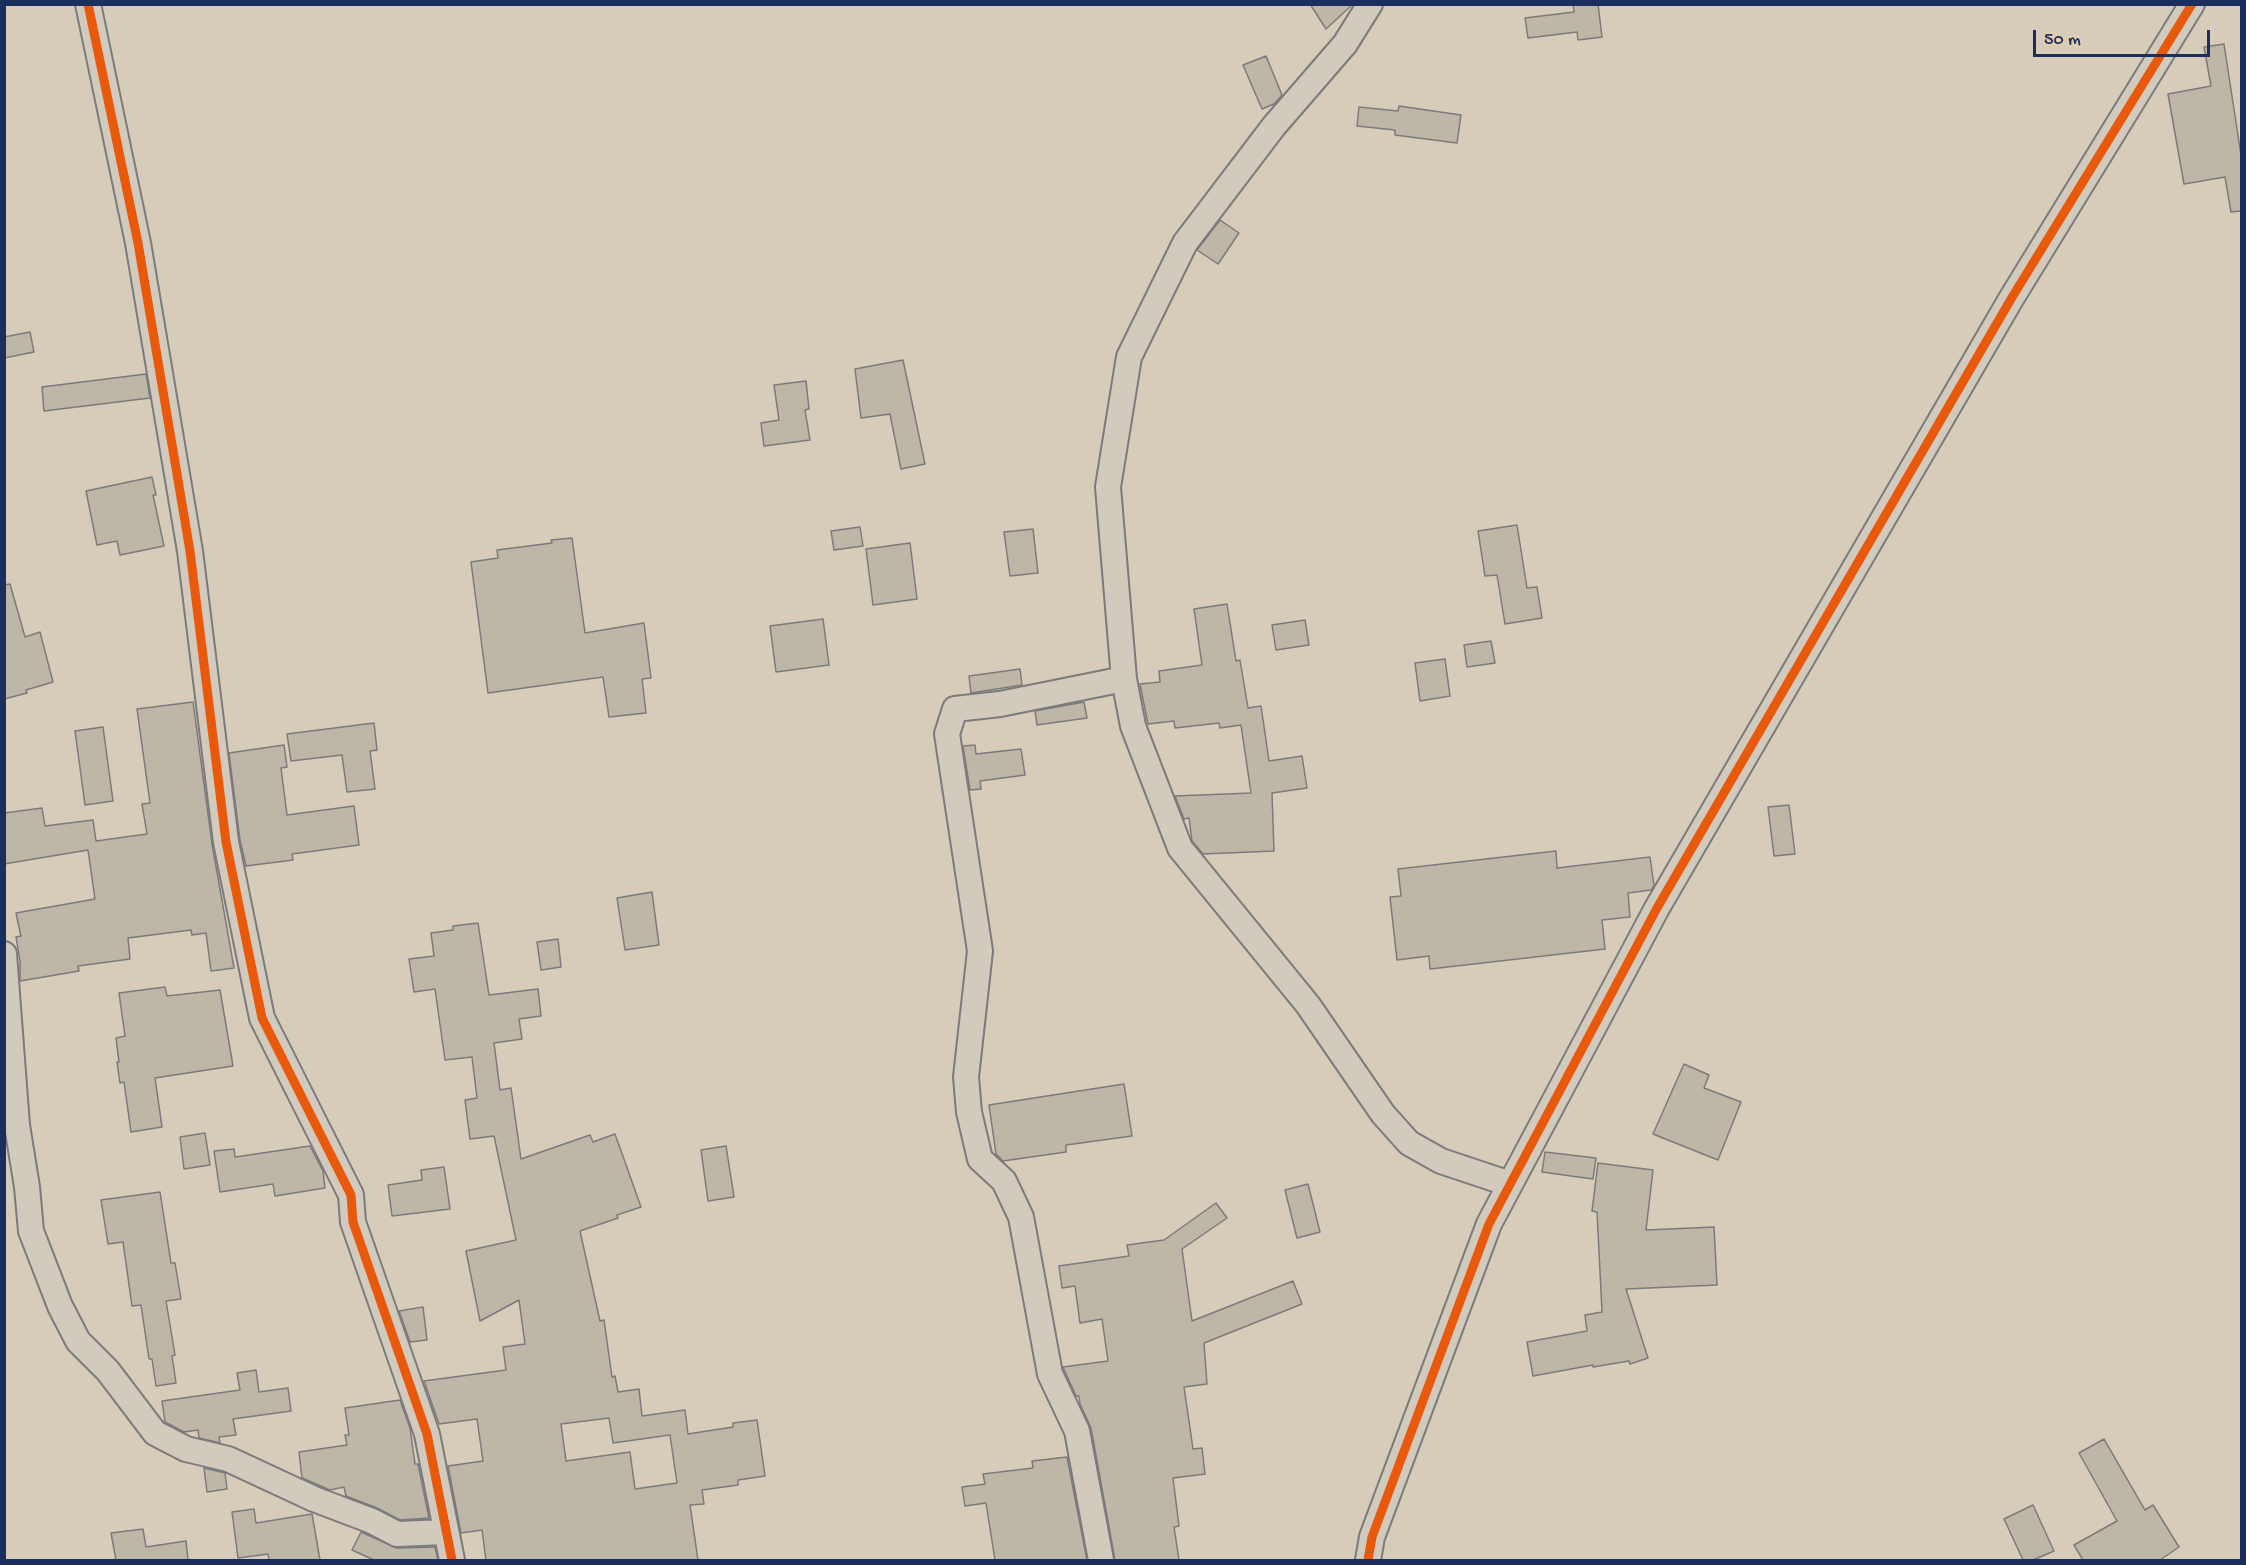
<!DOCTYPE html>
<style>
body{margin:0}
#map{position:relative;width:2246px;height:1565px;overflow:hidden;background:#d6ccb9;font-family:"Gochi Hand",sans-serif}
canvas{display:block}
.frame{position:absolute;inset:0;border:6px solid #1b2f5e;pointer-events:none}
.scale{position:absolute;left:2033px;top:30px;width:177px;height:27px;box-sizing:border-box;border:3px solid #1b2f5e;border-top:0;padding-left:8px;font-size:18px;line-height:21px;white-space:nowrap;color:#1b2f5e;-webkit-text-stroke:4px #e2d0ad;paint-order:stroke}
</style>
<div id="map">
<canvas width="2246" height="1565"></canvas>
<div class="frame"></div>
<div class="scale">50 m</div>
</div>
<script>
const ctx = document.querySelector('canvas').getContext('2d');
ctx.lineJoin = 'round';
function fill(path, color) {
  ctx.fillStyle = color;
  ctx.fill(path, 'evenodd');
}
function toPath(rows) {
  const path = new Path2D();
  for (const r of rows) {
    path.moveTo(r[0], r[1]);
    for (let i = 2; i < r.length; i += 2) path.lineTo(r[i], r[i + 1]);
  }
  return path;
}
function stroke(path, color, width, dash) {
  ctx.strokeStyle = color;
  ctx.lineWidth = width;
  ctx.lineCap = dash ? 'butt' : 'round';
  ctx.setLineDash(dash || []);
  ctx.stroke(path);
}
const building = toPath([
 [1310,4,1353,4,1326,29,1310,4],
 [1573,4,1598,4,1602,37,1578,40,1577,32,1528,38,1525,18,1574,12,1573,4],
 [2224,44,2241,155,2241,211,2231,212,2225,177,2184,184,2168,94,2211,86,2204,47,2224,44],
 [1266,56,1282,95,1274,104,1262,109,1243,65,1266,56],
 [1399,106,1461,115,1457,143,1395,135,1395,130,1357,126,1359,107,1398,111,1399,106],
 [1220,220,1239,233,1218,264,1197,250,1220,220],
 [30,332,34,352,4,358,4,337,30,332],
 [903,360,925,464,901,469,890,414,861,418,855,369,903,360],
 [146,374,150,398,44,411,42,387,146,374],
 [806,381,809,409,805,410,810,440,764,446,761,423,779,420,774,385,806,381],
 [152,477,156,495,153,495,164,546,120,555,117,541,97,545,86,491,152,477],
 [1517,525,1527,588,1537,587,1542,618,1505,624,1497,575,1485,576,1478,531,1517,525],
 [860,527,863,546,834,550,831,531,860,527],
 [1033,529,1038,573,1010,576,1004,532,1033,529],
 [572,538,585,633,644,623,651,678,642,679,646,713,609,717,603,677,488,693,471,562,498,558,497,550,552,543,551,540,572,538],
 [910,543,917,599,873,605,866,549,910,543],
 [10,584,25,637,40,632,53,682,26,690,27,693,4,699,4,585,10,584],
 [1227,604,1236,661,1240,660,1248,708,1261,706,1269,761,1302,756,1307,788,1272,793,1274,851,1203,854,1192,841,1189,818,1184,819,1175,796,1251,793,1241,725,1220,728,1219,723,1175,728,1174,721,1148,724,1140,684,1160,682,1159,671,1202,665,1194,609,1227,604],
 [823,619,829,665,776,672,770,626,823,619],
 [1305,620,1309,645,1276,650,1272,625,1305,620],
 [1491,641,1495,663,1467,667,1464,645,1491,641],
 [1445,659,1450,696,1420,701,1415,663,1445,659],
 [1020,669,1022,685,971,693,969,676,1020,669],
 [193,702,212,844,234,968,211,971,206,933,192,935,191,930,128,938,130,959,78,966,79,971,20,981,20,961,16,937,21,936,16,913,95,899,88,850,4,864,4,813,42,808,45,826,93,820,96,841,147,834,142,804,150,803,137,709,193,702],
 [1084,702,1087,718,1037,725,1035,711,1084,702],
 [374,723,377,750,370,751,375,789,347,792,342,755,291,761,287,734,374,723],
 [103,727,113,801,85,805,75,731,103,727],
 [284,745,287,767,281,768,287,815,354,806,359,845,292,854,293,860,246,866,240,840,229,753,284,745],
 [975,745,976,754,1021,749,1025,775,980,781,981,789,970,790,963,746,975,745],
 [1789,805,1795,854,1774,856,1768,807,1789,805],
 [1556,851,1557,868,1650,857,1654,886,1651,890,1628,893,1630,917,1602,920,1605,949,1430,969,1429,956,1397,960,1390,897,1401,896,1398,869,1556,851],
 [652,892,659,945,625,950,617,898,652,892],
 [478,923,489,995,538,989,541,1016,519,1019,522,1039,494,1043,500,1090,511,1088,521,1159,590,1135,593,1142,615,1134,641,1207,617,1215,618,1218,580,1231,600,1321,604,1320,612,1377,615,1376,618,1392,639,1389,642,1416,685,1410,688,1434,733,1427,733,1423,757,1420,765,1476,738,1480,738,1485,702,1490,704,1504,690,1505,698,1560,486,1560,482,1530,461,1533,448,1466,483,1461,477,1419,439,1424,424,1381,506,1370,503,1347,525,1344,519,1300,480,1321,466,1251,516,1240,494,1136,470,1139,465,1100,477,1098,472,1057,445,1060,435,989,414,992,409,959,434,956,431,933,453,930,453,926,478,923],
 [609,1418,613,1443,670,1435,677,1483,635,1489,630,1452,566,1461,561,1424,609,1418],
 [558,939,561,967,541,970,537,942,558,939],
 [165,987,167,996,220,990,233,1066,155,1078,162,1127,131,1132,124,1082,120,1083,117,1062,119,1062,116,1038,125,1036,119,993,165,987],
 [1684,1064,1709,1075,1704,1088,1741,1102,1718,1160,1653,1134,1684,1064],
 [1124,1084,1132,1136,1066,1145,1066,1152,1003,1161,996,1154,989,1105,1124,1084],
 [205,1133,210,1165,184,1169,180,1137,205,1133],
 [310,1146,323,1171,325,1188,275,1196,273,1184,220,1192,214,1151,234,1149,235,1157,310,1146],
 [726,1146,734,1197,708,1201,701,1150,726,1146],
 [1545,1152,1596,1158,1593,1179,1542,1172,1545,1152],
 [1598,1163,1653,1170,1646,1230,1714,1227,1717,1285,1626,1289,1648,1358,1630,1364,1629,1361,1593,1367,1593,1365,1533,1376,1527,1342,1587,1331,1585,1315,1602,1312,1597,1212,1592,1211,1598,1163],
 [444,1167,450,1209,392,1216,388,1185,422,1180,421,1170,444,1167],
 [1308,1184,1320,1232,1297,1238,1285,1190,1308,1184],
 [160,1192,171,1263,175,1263,181,1299,166,1301,175,1355,172,1356,176,1383,156,1386,152,1359,149,1359,141,1305,132,1306,123,1242,108,1244,101,1200,160,1192],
 [1216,1203,1227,1218,1182,1249,1192,1321,1293,1281,1302,1304,1204,1343,1207,1384,1184,1387,1193,1449,1202,1448,1205,1474,1173,1478,1179,1526,1174,1527,1179,1560,1115,1560,1091,1428,1080,1404,1079,1396,1076,1396,1063,1367,1108,1361,1102,1319,1080,1323,1075,1286,1062,1288,1059,1266,1129,1256,1127,1245,1164,1240,1216,1203],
 [423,1307,427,1340,410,1342,399,1311,423,1307],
 [256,1370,259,1392,288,1388,291,1411,233,1419,236,1435,219,1437,220,1443,199,1438,198,1430,184,1432,165,1422,162,1401,240,1390,237,1373,256,1370],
 [400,1400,410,1428,415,1464,418,1464,429,1518,400,1520,377,1508,346,1496,344,1487,330,1490,302,1478,299,1452,347,1445,345,1435,349,1435,345,1408,400,1400],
 [2104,1439,2145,1510,2153,1505,2179,1547,2160,1560,2083,1560,2074,1545,2117,1521,2079,1453,2104,1439],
 [1067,1457,1087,1560,995,1560,986,1503,965,1506,962,1487,985,1484,983,1474,1033,1468,1032,1461,1067,1457],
 [204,1468,225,1473,227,1489,207,1492,204,1468],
 [2033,1505,2054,1551,2033,1560,2023,1560,2004,1519,2033,1505],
 [254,1509,256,1523,312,1514,320,1560,269,1560,268,1554,238,1558,232,1512,254,1509],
 [143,1529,146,1547,186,1541,188,1560,116,1560,111,1533,143,1529],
 [361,1532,397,1548,435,1547,438,1560,374,1560,352,1550,361,1532]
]);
const minor = toPath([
 [88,4,138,243,190,551,226,842,262,1018,351,1195,353,1222,427,1434,452,1560],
 [1370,4,1345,44,1274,126,1185,243,1129,357,1108,487,1124,679,1133,726,1180,848,1308,1005,1383,1114,1409,1143,1441,1161,1510,1184],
 [4,954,17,1125,27,1187,31,1231,60,1306,78,1341,108,1371,155,1433,186,1449,228,1459,314,1499,372,1521,397,1534,446,1532],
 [1101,1560,1077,1431,1050,1374,1021,1217,1004,1181,980,1159,969,1112,966,1077,980,951,947,734,955,709,1000,704,1124,679],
 [1368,1560,1372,1537,1489,1224,1657,908,2011,299,2192,4]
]);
const cycleway = toPath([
 [88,4,138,243,190,551,226,842,262,1018,351,1195,353,1222,427,1434,452,1560],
 [1368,1560,1372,1537,1489,1224,1657,908,2011,299,2192,4]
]);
fill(building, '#beb6a7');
stroke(building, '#7b7b7b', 1.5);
stroke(minor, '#7b7b7b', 28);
stroke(minor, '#d2cabd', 24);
stroke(cycleway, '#e8590c', 9);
</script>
